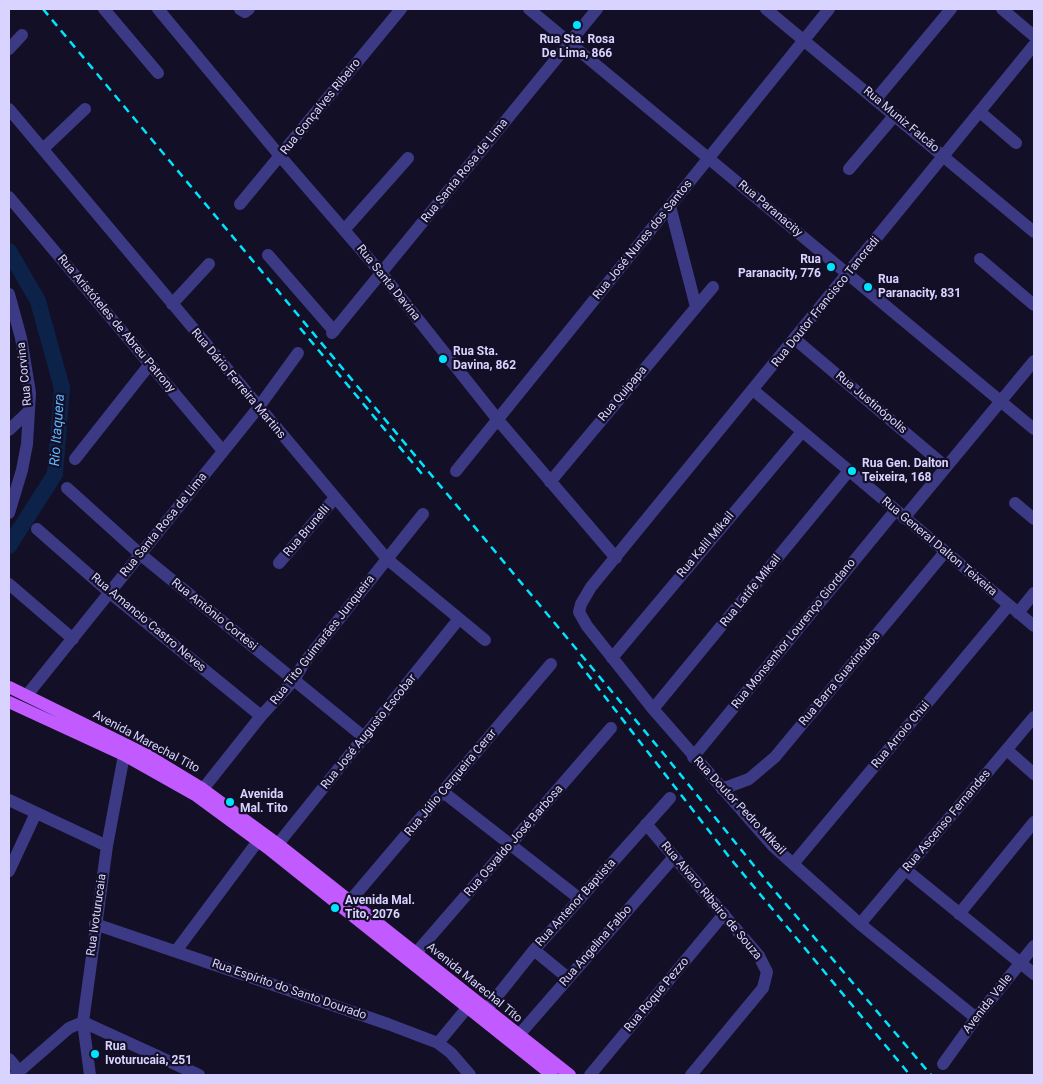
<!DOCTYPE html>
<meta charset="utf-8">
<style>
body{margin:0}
#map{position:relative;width:1043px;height:1084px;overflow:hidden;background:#130f26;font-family:Roboto,sans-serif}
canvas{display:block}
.frame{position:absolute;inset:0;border:10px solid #d9d4ff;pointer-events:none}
</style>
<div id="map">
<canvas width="1043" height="1084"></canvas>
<div class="frame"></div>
</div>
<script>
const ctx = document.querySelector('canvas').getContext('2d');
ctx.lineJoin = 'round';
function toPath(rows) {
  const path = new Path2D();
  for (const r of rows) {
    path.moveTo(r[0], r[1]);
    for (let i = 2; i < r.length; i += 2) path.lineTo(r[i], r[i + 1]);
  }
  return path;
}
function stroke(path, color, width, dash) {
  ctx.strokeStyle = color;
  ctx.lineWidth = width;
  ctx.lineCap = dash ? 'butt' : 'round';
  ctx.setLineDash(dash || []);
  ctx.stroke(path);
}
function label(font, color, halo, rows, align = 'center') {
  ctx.font = font + ' Roboto,sans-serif';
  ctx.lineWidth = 4.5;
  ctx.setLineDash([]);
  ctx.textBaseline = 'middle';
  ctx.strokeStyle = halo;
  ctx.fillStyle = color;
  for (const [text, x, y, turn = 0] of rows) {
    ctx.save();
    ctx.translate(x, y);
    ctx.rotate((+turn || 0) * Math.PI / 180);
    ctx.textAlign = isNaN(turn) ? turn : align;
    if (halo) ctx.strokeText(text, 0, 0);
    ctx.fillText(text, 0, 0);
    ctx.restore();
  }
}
const river = toPath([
 [9,251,38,301,62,388,55,474,9,546]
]);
const minor = toPath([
 [104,9,158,73],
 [158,9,280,156,382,274,498,420,616,558],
 [240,9,245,12,249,9],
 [529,9,1034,429],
 [766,9,1034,232],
 [1002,9,1034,36],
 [9,49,22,35],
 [876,99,951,9],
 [9,109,387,559,485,640],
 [980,112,1016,143],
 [43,149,85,109],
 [849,169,895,115],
 [9,197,223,451],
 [240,204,401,9],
 [670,206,696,307],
 [344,230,408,158],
 [268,255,334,331],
 [980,259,1034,305],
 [9,294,21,338,30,393,27,444,22,470,9,513],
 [172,304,209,264],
 [332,333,597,9],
 [796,340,946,467],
 [753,390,1034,626],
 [9,430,29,411],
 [75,459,150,364],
 [456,471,829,9],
 [550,482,713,287],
 [67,488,140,554,365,738],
 [1015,503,1034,519],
 [904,518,1034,361],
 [37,529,109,592,261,716],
 [279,563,334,499],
 [9,584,73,639],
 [1018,613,1034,593],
 [612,658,801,433],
 [27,695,258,408,298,353],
 [653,709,848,472],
 [1007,750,1034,774],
 [693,757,895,511],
 [203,789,261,716,294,680,304,663,423,514],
 [722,789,749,779,775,757,945,552],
 [443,792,580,899],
 [9,800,107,846],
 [646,824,759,956,767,972,763,988,691,1075],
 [278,844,458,620],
 [793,864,1009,605],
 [906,870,1034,974],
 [9,871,36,813],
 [350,901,551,664],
 [959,914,1034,822],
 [95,924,388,1024,438,1043,451,1053,470,1075],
 [860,924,1034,717],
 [534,950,568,978],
 [176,951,258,841],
 [416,953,611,728],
 [486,1010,534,950,670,798],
 [976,1018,860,924,773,846,653,709,587,626,579,612,581,604,591,587,1034,45],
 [518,1036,674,857],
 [438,1043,467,1008],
 [9,1059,20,1072],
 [943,1064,976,1018,1034,946],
 [15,1075,69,1028,83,1022,199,1075],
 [90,1075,83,1022,107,846,124,755],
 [590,1075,724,914]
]);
const major = toPath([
 [9,687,147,755,203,789,278,844,570,1075],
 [9,702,124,755,195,795,270,850,552,1075]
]);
const rail = toPath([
 [43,9,663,753,768,883,931,1075],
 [300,328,422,474],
 [578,662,730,858,910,1075]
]);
const markers = [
 [577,25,5,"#00e5ff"],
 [831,267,5,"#00e5ff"],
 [868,287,5,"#00e5ff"],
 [443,359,5,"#00e5ff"],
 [852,471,5,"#00e5ff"],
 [230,802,5,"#00e5ff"],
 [335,908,5,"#00e5ff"],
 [95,1054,5,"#00e5ff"]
];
const poiNames = [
 ["Rua Sta. Rosa",577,40,"center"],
 ["De Lima, 866",577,54,"center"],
 ["Rua",821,260,"right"],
 ["Paranacity, 776",821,274,"right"],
 ["Rua",878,280],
 ["Paranacity, 831",878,294],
 ["Rua Sta.",453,352],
 ["Davina, 862",453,366],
 ["Rua Gen. Dalton",862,464],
 ["Teixeira, 168",862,478],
 ["Avenida",240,795],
 ["Mal. Tito",240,809],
 ["Avenida Mal.",345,901],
 ["Tito, 2076",345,915],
 ["Rua",105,1047],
 ["Ivoturucaia, 251",105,1061]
];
const streetNames = [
 ["Rua Gonçalves Ribeiro",321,107,-51],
 ["Rua Muniz Falcão",901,120,40],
 ["Rua Santa Rosa de Lima",465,171,-51],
 ["Rua Paranacity",770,209,40],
 ["Rua José Nunes dos Santos",643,240,-51],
 ["Rua Santa Davina",388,283,51],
 ["Rua Doutor Francisco Tancredi",826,302,-51],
 ["Rua Aristóteles de Abreu Patrony",116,324,50],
 ["Rua Corvina",25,374,-96],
 ["Rua Dário Ferreira Martins",238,384,50],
 ["Rua Quipapa",623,394,-50],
 ["Rua Justinópolis",871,403,40],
 ["Rua Santa Rosa de Lima",164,525,-51],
 ["Rua Brunelli",307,531,-49],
 ["Rua Kalil Mikail",706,545,-50],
 ["Rua General Dalton Teixeira",939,547,40],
 ["Rua Latife Mikail",751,591,-51],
 ["Rua Antônio Cortesi",214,615,39],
 ["Rua Amancio Castro Neves",148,623,40],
 ["Rua Monsenhor Lourenço Giordano",794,634,-51],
 ["Rua Tito Guimarães Junqueira",323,640,-52],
 ["Rua Barra Guaxinduba",840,679,-50],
 ["Rua José Augusto Escobar",369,732,-51],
 ["Rua Arroio Chui",901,735,-50],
 ["Avenida Marechal Tito",146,742,28],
 ["Rua Júlio Cerqueira Cerar",451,783,-50],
 ["Rua Doutor Pedro Mikail",739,806,47],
 ["Rua Ascenso Fernandes",947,821,-50],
 ["Rua Osvaldo José Barbosa",514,841,-49],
 ["Rua Alvaro Ribeiro de Souza",711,901,50],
 ["Rua Antenor Baptista",576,903,-48],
 ["Rua Ivoturucaia",97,915,-82],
 ["Rua Angelina Falbo",596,946,-49],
 ["Avenida Marechal Tito",474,983,39],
 ["Rua Espírito do Santo Dourado",289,990,19],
 ["Rua Roque Pezzo",657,995,-50],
 ["Avenida Valle",988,1004,-52]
];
const waterNames = [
 ["Rio Itaquera",58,430,-86]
];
stroke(river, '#0c2248', 16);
stroke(minor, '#3d3a85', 12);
stroke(major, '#c25bff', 12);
stroke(rail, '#00e5ff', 2.5, [8, 6]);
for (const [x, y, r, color] of markers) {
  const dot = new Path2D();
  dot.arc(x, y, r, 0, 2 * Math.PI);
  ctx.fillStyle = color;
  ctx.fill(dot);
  stroke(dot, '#130f26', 2);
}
label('bold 12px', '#d9d4ff', '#130f26', poiNames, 'left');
label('12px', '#d9d4ff', '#130f26', streetNames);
label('italic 14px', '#62b6ff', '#130f26', waterNames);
</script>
